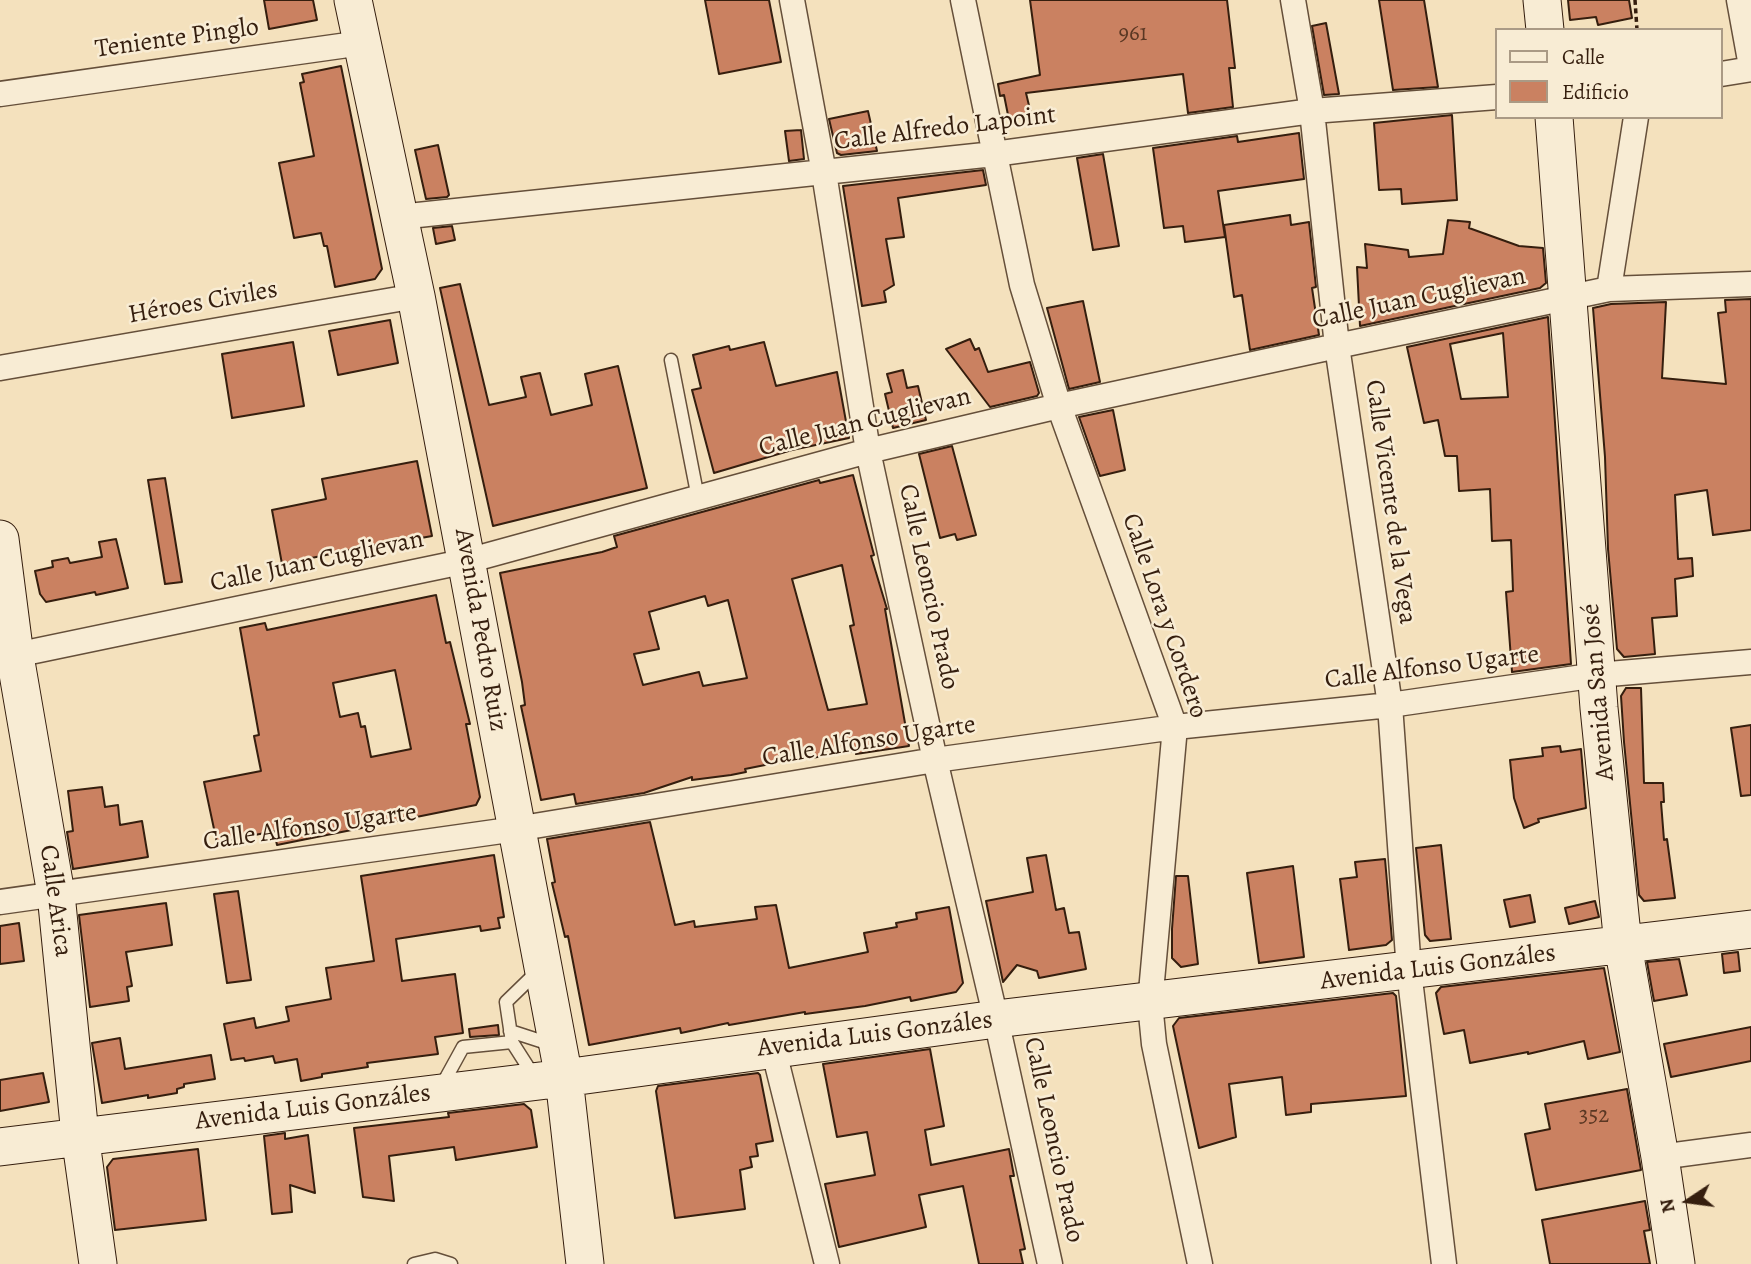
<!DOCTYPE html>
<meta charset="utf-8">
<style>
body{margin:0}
#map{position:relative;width:1751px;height:1264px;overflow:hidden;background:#f4e1bd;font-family:Alegreya,serif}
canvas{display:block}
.legend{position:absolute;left:1495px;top:28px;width:228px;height:91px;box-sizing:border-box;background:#f8ecd4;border:2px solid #aa9a85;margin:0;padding:9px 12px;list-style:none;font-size:21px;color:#351e0e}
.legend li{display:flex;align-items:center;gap:14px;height:35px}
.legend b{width:35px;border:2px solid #aa9a85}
.north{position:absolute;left:1653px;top:1166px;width:70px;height:70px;-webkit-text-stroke:5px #f8ecd4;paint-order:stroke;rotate:257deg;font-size:19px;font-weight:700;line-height:28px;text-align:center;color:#351e0e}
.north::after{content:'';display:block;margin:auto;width:24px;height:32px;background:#351e0e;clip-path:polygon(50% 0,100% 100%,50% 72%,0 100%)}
</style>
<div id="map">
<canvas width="1751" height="1264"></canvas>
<ul class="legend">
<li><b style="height:9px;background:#f8ecd4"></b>Calle</li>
<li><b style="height:19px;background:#ca8161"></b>Edificio</li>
</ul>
<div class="north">N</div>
</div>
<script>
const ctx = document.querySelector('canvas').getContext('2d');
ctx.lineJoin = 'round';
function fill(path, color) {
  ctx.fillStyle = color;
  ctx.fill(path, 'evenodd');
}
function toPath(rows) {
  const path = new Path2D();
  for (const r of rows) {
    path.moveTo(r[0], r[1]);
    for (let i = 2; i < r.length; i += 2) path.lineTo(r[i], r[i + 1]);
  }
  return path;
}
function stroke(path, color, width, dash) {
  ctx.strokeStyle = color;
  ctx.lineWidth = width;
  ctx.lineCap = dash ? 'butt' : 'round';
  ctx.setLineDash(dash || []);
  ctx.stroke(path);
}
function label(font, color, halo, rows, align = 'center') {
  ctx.font = font + ' Alegreya,serif';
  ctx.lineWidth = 5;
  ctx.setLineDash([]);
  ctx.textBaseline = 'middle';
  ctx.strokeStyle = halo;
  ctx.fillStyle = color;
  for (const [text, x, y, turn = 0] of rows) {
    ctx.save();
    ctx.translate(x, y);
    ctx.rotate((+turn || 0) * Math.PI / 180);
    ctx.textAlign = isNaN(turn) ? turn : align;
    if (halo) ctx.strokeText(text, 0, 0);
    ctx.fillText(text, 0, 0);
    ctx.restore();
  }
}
const building = toPath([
 [264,0,313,0,317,20,269,29,264,0],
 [705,0,769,0,781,62,719,74,705,0],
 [1030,0,1227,0,1235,68,1229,68,1233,107,1188,113,1183,74,1026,93,1031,114,1009,120,1004,95,1000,96,998,84,1040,75,1030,0],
 [1379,0,1424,0,1438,87,1393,90,1379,0],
 [1568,0,1629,0,1632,18,1598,25,1596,17,1570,20,1568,0],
 [1326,23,1339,94,1324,95,1312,26,1326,23],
 [341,66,382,269,375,279,335,287,327,246,324,246,321,233,294,238,279,163,314,156,300,83,304,82,302,74,341,66],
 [868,111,877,151,841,155,837,153,829,119,868,111],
 [1452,115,1457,200,1402,204,1401,189,1379,190,1374,123,1452,115],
 [801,130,804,159,789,161,785,131,801,130],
 [1299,133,1304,179,1218,191,1225,237,1185,242,1183,226,1164,228,1153,148,1237,136,1238,142,1299,133],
 [438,145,449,195,447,197,426,199,415,150,438,145],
 [1103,154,1119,246,1093,250,1077,158,1103,154],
 [983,170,986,185,898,198,904,237,886,239,894,285,884,291,886,302,862,306,843,186,983,170],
 [1290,215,1291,225,1309,222,1316,287,1312,288,1319,335,1250,350,1242,295,1234,297,1224,225,1290,215],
 [1448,220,1470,222,1469,228,1519,246,1543,248,1546,283,1540,288,1360,326,1357,267,1367,268,1365,244,1408,250,1409,257,1443,254,1448,220],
 [452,226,455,240,436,244,433,228,452,226],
 [460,284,489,405,526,397,521,377,540,373,551,415,592,405,585,374,618,366,647,488,493,526,440,288,460,284],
 [1751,299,1751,530,1713,535,1707,490,1675,495,1678,559,1692,558,1693,576,1675,579,1677,616,1652,618,1655,654,1624,657,1617,649,1608,549,1605,457,1593,308,1611,304,1666,302,1662,378,1726,384,1718,313,1726,312,1725,300,1751,299],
 [1083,301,1100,382,1069,389,1047,308,1083,301],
 [1548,317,1571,664,1512,672,1506,592,1513,591,1511,540,1492,541,1490,489,1459,491,1457,456,1445,456,1438,420,1424,423,1407,347,1548,317],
 [1503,333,1508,397,1461,399,1450,344,1503,333],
 [390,320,398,363,338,375,329,331,390,320],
 [970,339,975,350,979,348,988,372,1030,362,1039,393,1037,396,990,407,946,349,970,339],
 [293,342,304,406,232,418,222,354,293,342],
 [764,342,776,386,837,372,849,438,792,450,714,473,692,390,701,388,693,355,729,346,730,350,764,342],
 [903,370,907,388,918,386,926,420,893,428,885,394,892,392,887,374,903,370],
 [1113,410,1125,470,1100,476,1079,417,1113,410],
 [952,446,976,535,957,540,955,534,940,538,919,454,952,446],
 [417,461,432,536,410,540,409,538,282,564,272,510,326,499,322,479,417,461],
 [853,475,874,555,871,556,887,609,885,609,909,746,856,754,856,751,811,758,810,756,745,769,746,772,731,775,692,780,692,777,644,793,576,804,574,794,541,800,521,706,525,705,522,682,500,573,602,552,617,547,614,536,819,480,820,483,853,475],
 [842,565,854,625,850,626,867,704,828,710,792,579,842,565],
 [705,596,708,606,728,600,747,678,703,686,699,672,643,685,634,654,659,649,649,612,705,596],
 [165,478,182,582,165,584,148,480,165,478],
 [116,539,128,588,96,595,95,592,46,602,40,594,35,571,53,567,52,561,68,558,70,563,102,557,99,542,116,539],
 [436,595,446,643,450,642,470,724,466,724,480,797,476,805,277,845,274,831,217,843,204,782,261,771,254,736,259,735,240,628,265,623,267,630,436,595],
 [395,670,411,749,371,757,365,726,361,727,358,713,340,717,333,683,395,670],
 [1626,688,1641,688,1644,783,1663,783,1664,802,1661,802,1664,840,1667,839,1675,898,1644,901,1639,895,1624,742,1621,696,1626,688],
 [1751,725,1751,795,1741,796,1731,728,1751,725],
 [1560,746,1561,752,1581,749,1586,808,1538,819,1539,822,1524,828,1514,798,1510,760,1543,756,1542,748,1560,746],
 [102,787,105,807,118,805,120,825,142,821,148,857,73,869,67,832,73,831,68,791,102,787],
 [650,822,675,925,694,921,695,927,757,919,755,907,776,905,789,968,868,952,864,933,897,927,896,923,917,919,916,913,949,907,963,983,956,992,911,1001,910,997,865,1006,805,1014,805,1012,729,1025,728,1023,681,1033,680,1028,589,1045,568,936,565,937,552,883,555,882,547,839,650,822],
 [1441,845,1451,939,1430,941,1425,935,1416,848,1441,845],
 [494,855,504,917,498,918,500,928,481,931,480,926,396,939,402,981,455,974,463,1033,435,1037,438,1054,367,1063,368,1067,322,1074,322,1077,301,1081,297,1059,275,1063,273,1056,245,1061,244,1058,231,1060,224,1024,254,1018,256,1028,289,1021,286,1007,331,999,326,968,374,961,361,876,494,855],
 [1046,855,1056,910,1064,908,1069,933,1079,932,1086,969,1039,978,1037,971,1017,965,1003,982,986,901,1033,892,1027,858,1046,855],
 [1385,859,1392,940,1386,945,1349,950,1340,879,1357,877,1355,862,1385,859],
 [1293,866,1304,957,1259,963,1247,873,1293,866],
 [1176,876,1188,876,1198,964,1181,967,1172,958,1172,929,1176,876],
 [238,891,251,980,227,983,214,894,238,891],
 [1530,895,1535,922,1510,927,1504,900,1530,895],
 [1595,901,1599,917,1569,924,1565,908,1595,901],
 [166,903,172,945,126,952,132,986,127,987,129,1001,90,1007,79,915,166,903],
 [19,923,24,961,0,964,0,926,19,923],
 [1738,952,1740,971,1724,973,1722,954,1738,952],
 [1679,959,1687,995,1654,1001,1647,962,1679,959],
 [1604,968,1620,1052,1588,1059,1584,1041,1528,1054,1528,1052,1470,1063,1464,1030,1444,1034,1436,993,1441,987,1604,968],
 [1393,993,1396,996,1406,1096,1311,1104,1311,1112,1286,1115,1282,1077,1229,1084,1236,1137,1199,1148,1173,1026,1179,1018,1393,993],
 [498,1025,499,1035,470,1037,469,1029,498,1025],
 [1751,1027,1751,1061,1671,1077,1664,1044,1751,1027],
 [120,1038,125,1069,211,1055,215,1079,184,1084,184,1087,177,1089,177,1093,148,1098,148,1095,102,1103,92,1043,120,1038],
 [930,1049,944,1126,925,1130,931,1165,1009,1149,1014,1176,1010,1176,1025,1249,1020,1250,1023,1264,979,1264,963,1186,919,1195,926,1227,839,1247,825,1184,875,1175,867,1132,837,1137,823,1064,930,1049],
 [43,1073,49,1102,0,1111,0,1080,43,1073],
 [758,1073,760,1075,773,1141,756,1144,758,1156,750,1157,752,1167,740,1170,745,1209,675,1218,656,1091,658,1086,758,1073],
 [1627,1089,1641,1170,1536,1190,1525,1134,1550,1129,1545,1104,1627,1089],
 [524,1104,531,1110,537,1147,456,1160,454,1147,389,1156,394,1201,363,1197,354,1128,449,1117,448,1113,524,1104],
 [285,1133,285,1139,308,1135,315,1193,290,1185,292,1212,272,1214,264,1136,285,1133],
 [198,1149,206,1220,115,1230,107,1167,113,1159,198,1149],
 [1645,1201,1650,1230,1644,1231,1650,1264,1550,1264,1542,1220,1645,1201]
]);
const path = toPath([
 [1635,0,1637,30]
]);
const lane = toPath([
 [671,360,698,498],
 [510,1031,553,1045],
 [535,1078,512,1042,506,1002,539,970],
 [441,1087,463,1047,512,1042],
 [414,1264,435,1259,451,1264]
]);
const street = toPath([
 [792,0,824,173,868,451,935,760,996,1019,1050,1264],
 [963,0,1022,285,1059,406,1175,727,1150,1003,1154,1044,1200,1264],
 [1293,0,1312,111,1337,346,1390,705,1409,971,1444,1264],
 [1739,0,1751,66],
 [1721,74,1751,69],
 [0,94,362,43],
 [399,217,994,154,1312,111,1497,97],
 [1609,289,1636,117],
 [0,368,416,296],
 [1,658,467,561,868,451,1059,406,1337,346,1609,289,1751,284],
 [0,902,516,829,935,760,1175,727,1390,705,1597,675,1751,662],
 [773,1048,827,1264],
 [1660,1157,1751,1145]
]);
const secondary = toPath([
 [353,0,416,296,564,1078,585,1264],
 [1542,0,1545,30],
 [1554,117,1599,708,1623,945,1660,1157,1676,1264],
 [0,539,15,656,56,894,80,1135,98,1264],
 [0,1147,564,1078,996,1019,1751,929]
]);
const numberNames = [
 ["961",1133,34],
 ["352",1594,1116]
];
const streetNames = [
 ["Teniente Pinglo",177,39,-8],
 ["Calle Alfredo Lapoint",945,129,-7],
 ["Calle Juan Cuglievan",1419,299,-12],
 ["Héroes Civiles",203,303,-10],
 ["Calle Juan Cuglievan",865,423,-14],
 ["Calle Vicente de la Vega",1390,502,82],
 ["Calle Juan Cuglievan",317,562,-12],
 ["Calle Leoncio Prado",928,587,78],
 ["Calle Lora y Cordero",1164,616,71],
 ["Avenida Pedro Ruiz",480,630,80],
 ["Calle Alfonso Ugarte",1432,668,-7],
 ["Avenida San José",1599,692,-95],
 ["Calle Alfonso Ugarte",869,742,-9],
 ["Calle Alfonso Ugarte",310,828,-8],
 ["Calle Arica",55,901,82],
 ["Avenida Luis Gonzáles",1438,968,-7],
 ["Avenida Luis Gonzáles",875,1035,-7],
 ["Avenida Luis Gonzáles",313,1108,-7],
 ["Calle Leoncio Prado",1053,1140,78]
];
fill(building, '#ca8161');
stroke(building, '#351e0e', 2);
stroke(lane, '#654f3a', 15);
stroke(street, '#654f3a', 27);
stroke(secondary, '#351e0e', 39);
stroke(path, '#351e0e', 3.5, [5, 3.5]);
stroke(lane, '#f8ecd4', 12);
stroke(street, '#f8ecd4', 24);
stroke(secondary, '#f8ecd4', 37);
label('23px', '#5a3723', null, numberNames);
label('26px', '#351e0e', '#f8ecd4', streetNames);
</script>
